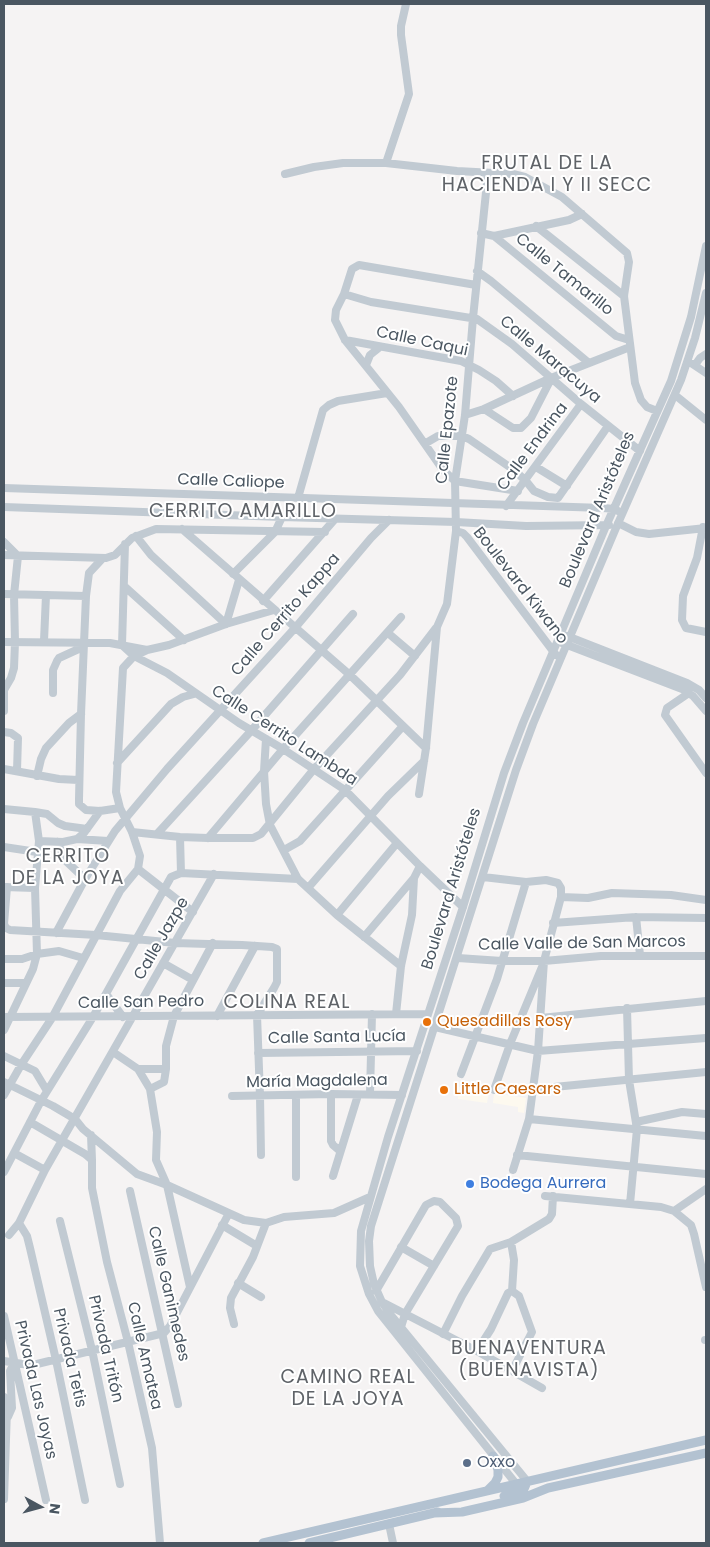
<!DOCTYPE html>
<meta charset="utf-8">
<style>
body{margin:0}
#map{position:relative;width:710px;height:1547px;overflow:hidden;background:#f5f3f3;font-family:Poppins,sans-serif}
canvas{display:block}
.frame{position:absolute;inset:0;border:5px solid #4a5661;pointer-events:none}
.north{position:absolute;left:15px;top:1482px;width:50px;height:50px;-webkit-text-stroke:4px #fff;paint-order:stroke;rotate:97deg;font-size:14px;font-weight:700;line-height:20px;text-align:center;color:#4a5661}
.north::after{content:'';display:block;margin:auto;width:18px;height:22px;background:#4a5661;clip-path:polygon(50% 0,100% 100%,50% 72%,0 100%)}
</style>
<div id="map">
<canvas width="710" height="1547"></canvas>
<div class="frame"></div>
<div class="north">N</div>
</div>
<script>
const ctx = document.querySelector('canvas').getContext('2d');
ctx.lineJoin = 'round';
function fill(path, color) {
  ctx.fillStyle = color;
  ctx.fill(path, 'evenodd');
}
function toPath(rows) {
  const path = new Path2D();
  for (const r of rows) {
    path.moveTo(r[0], r[1]);
    for (let i = 2; i < r.length; i += 2) path.lineTo(r[i], r[i + 1]);
  }
  return path;
}
function stroke(path, color, width, dash) {
  ctx.strokeStyle = color;
  ctx.lineWidth = width;
  ctx.lineCap = dash ? 'butt' : 'round';
  ctx.setLineDash(dash || []);
  ctx.stroke(path);
}
function label(font, color, halo, rows, align = 'center') {
  ctx.font = font + ' Poppins,sans-serif';
  ctx.lineWidth = 4;
  ctx.setLineDash([]);
  ctx.textBaseline = 'middle';
  ctx.strokeStyle = halo;
  ctx.fillStyle = color;
  for (const [text, x, y, turn = 0] of rows) {
    ctx.save();
    ctx.translate(x, y);
    ctx.rotate((+turn || 0) * Math.PI / 180);
    ctx.textAlign = isNaN(turn) ? turn : align;
    if (halo) ctx.strokeText(text, 0, 0);
    ctx.fillText(text, 0, 0);
    ctx.restore();
  }
}
const commercial = toPath([
 [459,1087,489,1092,487,1103,458,1099],
 [494,1093,526,1098,524,1113,518,1112,518,1107,493,1103]
]);
const minor = toPath([
 [386,163,409,94,401,35,401,26,406,4],
 [285,174,314,167,343,163,386,163,457,171,513,174,525,177,562,197,627,253,629,262,624,296,635,383,641,400,647,407,657,411],
 [536,226,624,296],
 [481,233,494,236,616,336,629,340],
 [494,236,569,220,582,214],
 [477,271,491,281,589,363],
 [476,285,359,265,352,269,344,294,336,310,335,320,345,340,399,407,443,470,455,481,518,491],
 [344,294,371,302,477,319,512,344,581,404,640,451],
 [345,340,461,361,479,370,496,381,513,396],
 [688,361,706,373],
 [366,365,370,355,380,347],
 [695,365,700,358,706,354],
 [675,395,706,420],
 [484,409,513,428,521,428,531,418,551,379],
 [465,415,484,409,551,378,630,347],
 [426,443,438,436,462,436,469,439,514,470,526,481,534,491,548,497,558,498,608,426],
 [536,467,567,486],
 [4,488,603,508,615,509,618,511],
 [298,498,323,410,329,405,338,401,387,393],
 [506,506,581,404],
 [4,507,282,517,456,522,526,526,609,525],
 [618,523,636,532,649,534,706,528],
 [703,527,697,558,683,596,682,620,686,628,706,632],
 [182,529,350,675,426,748],
 [456,531,463,533,467,537,556,655],
 [136,536,151,555,226,624,239,580],
 [4,542,18,556,14,595,15,642,14,668,11,678,4,690,4,711],
 [4,555,106,558,115,555,132,538,156,529,325,532],
 [102,559,89,573,86,596,81,714,79,799,79,804,86,810,100,811,120,808],
 [233,574,275,532,282,517],
 [124,586,184,640],
 [4,594,86,596],
 [263,601,335,519],
 [388,633,415,656],
 [567,636,687,683,699,690,706,698],
 [44,641,46,595],
 [4,642,110,643,147,650],
 [562,643,682,689,693,696,706,711],
 [122,645,134,656,167,673,239,723,283,749,345,790,420,866,463,907],
 [122,645,125,544],
 [53,693,53,670,57,661,59,658,83,647],
 [689,693,667,708,665,715,706,773],
 [4,732,11,733,18,738,17,771],
 [266,739,264,771,266,804,270,825,298,879,337,915,401,966],
 [117,763,171,704,183,697,194,694],
 [4,769,59,779,78,780],
 [37,776,41,759,46,748,69,723,81,714],
 [419,794,426,748,437,627,447,604,456,531,455,481,465,415,473,318,488,173],
 [4,809,35,812,39,841,35,888,37,954,33,969,4,1030],
 [35,812,47,814,58,823,65,826,87,829],
 [132,832,180,837,208,838,253,838,261,834,314,769,400,675,436,628],
 [157,834,251,731,353,614],
 [180,837,181,873],
 [208,838,283,749,401,617],
 [77,839,108,841],
 [39,841,63,842,77,839,84,833,100,811],
 [57,842,66,861,85,879],
 [4,847,37,852],
 [284,850,300,841,403,726],
 [138,869,193,912],
 [483,877,526,882,546,880,558,883,561,888,561,897,544,961,538,1051,529,1119,513,1170],
 [4,887,35,888],
 [7,887,4,924,6,928,10,930,96,935,175,943,242,945,272,947,277,949,277,982,274,988,257,1015,260,1096,261,1155],
 [308,888,388,796,424,761],
 [561,897,588,898,612,893,671,895,706,900],
 [337,915,397,843],
 [636,917,640,955],
 [553,923,636,917,706,918],
 [56,933,85,879,115,831,167,769,295,628,371,538,389,520],
 [364,937,414,878],
 [458,958,502,961,544,961,601,956,706,956],
 [4,959,22,959,37,954,59,951,83,958],
 [163,963,193,980],
 [4,983,26,983],
 [106,994,123,1017],
 [627,1008,629,1080,637,1129,630,1204],
 [396,1014,401,966,412,915,414,878,420,866],
 [217,1016,255,946],
 [4,1017,428,1014],
 [541,1018,706,1001],
 [435,1027,538,1051,706,1038],
 [113,1052,138,1069,166,1069],
 [258,1053,417,1051],
 [4,1056,35,1071,47,1091],
 [138,1069,150,1089,157,1132,156,1160,167,1185,190,1287],
 [461,1074,497,979,526,882],
 [4,1082,53,1106,75,1119,83,1129,137,1174,167,1185,244,1220,266,1223],
 [150,1089,164,1082,166,1069,166,1046,174,1016,213,943],
 [534,1089,706,1072],
 [494,1090,510,1044,542,967],
 [331,1094,331,1141,333,1145,340,1151],
 [370,1094,372,1014],
 [4,1095,21,1065,52,1018,120,891,138,869,140,856,132,832,120,808,116,792,123,668,134,656,147,650,169,645,226,624,274,610],
 [296,1095,296,1177],
 [232,1096,331,1094,402,1095],
 [529,1119,706,1136],
 [30,1122,85,1154,92,1160,92,1188,107,1262,128,1342,152,1448,160,1543],
 [636,1122,682,1112,706,1114],
 [91,1135,92,1160],
 [14,1153,45,1170],
 [517,1155,706,1174],
 [4,1172,41,1101,93,1017,171,877,181,873,298,879],
 [333,1176,358,1095],
 [130,1191,178,1404],
 [545,1196,661,1207,674,1211,691,1225,694,1234,706,1287],
 [674,1211,706,1189],
 [60,1221,92,1350,120,1484],
 [19,1223,27,1236,30,1248,56,1360,85,1500],
 [222,1225,257,1246],
 [9,1235,19,1223,45,1170,214,874],
 [401,1247,434,1266],
 [238,1283,261,1297],
 [376,1291,426,1205,434,1201,440,1202,456,1218,458,1226,405,1314,401,1327],
 [512,1291,519,1296,532,1332,512,1371],
 [384,1303,477,1351,542,1388],
 [4,1316,46,1500],
 [234,1324,230,1308,231,1298,253,1257,266,1223,284,1217,334,1213,370,1197],
 [443,1334,462,1296,490,1249,511,1242,549,1219,552,1214,553,1196],
 [705,1340,706,1340],
 [477,1351,491,1329,508,1293,512,1291,514,1260,511,1242],
 [4,1361,29,1365,37,1364,164,1333,170,1326,229,1213],
 [4,1397,7,1409,4,1499],
 [8,1417,12,1408,10,1371,14,1363],
 [527,1481,390,1314,382,1302,374,1284,370,1266,369,1241,371,1226,516,770,533,724,616,528,681,380,695,338,706,293],
 [517,1485,378,1311,369,1294,360,1266,361,1231,388,1137,463,907,504,773,523,723,606,526,671,381,691,317,706,246],
 [389,1524,393,1543]
]);
const major = toPath([
 [488,1490,495,1483,498,1477,498,1470,493,1456],
 [504,1496,524,1489,527,1482],
 [434,1513,462,1512,523,1498,548,1488,706,1453],
 [263,1543,706,1440],
 [309,1543,438,1512]
]);
const markers = [
 [427,1022,5,"#e8710a"],
 [444,1090,5,"#e8710a"],
 [470,1184,5,"#3f7fe0"],
 [467,1463,5,"#5c6f8a"]
];
const streetNames = [
 ["Calle Tamarillo",564,275,39],
 ["Calle Caqui",422,342,12],
 ["Calle Maracuya",550,360,40],
 ["Calle Epazote",448,430,-84],
 ["Calle Endrina",533,447,-53],
 ["Calle Caliope",231,482,2],
 ["Boulevard Aristóteles",598,510,-67],
 ["Boulevard Kiwano",520,586,52],
 ["Calle Cerrito Kappa",286,615,-49],
 ["Calle Cerrito Lambda",284,736,33],
 ["Boulevard Aristóteles",452,889,-73],
 ["Calle Jazpe",162,939,-60],
 ["Calle Valle de San Marcos",582,944,-1],
 ["Calle San Pedro",141,1003,-1],
 ["Calle Santa Lucía",337,1038,-1],
 ["María Magdalena",317,1082,-1],
 ["Calle Ganimedes",168,1294,77],
 ["Privada Tritón",105,1349,77],
 ["Calle Amatea",144,1356,77],
 ["Privada Tetis",69,1358,77],
 ["Privada Las Joyas",35,1390,77]
];
const foodNames = [
 ["Quesadillas Rosy",437,1022],
 ["Little Caesars",454,1090]
];
const shopNames = [
 ["Bodega Aurrera",480,1184]
];
const serviceNames = [
 ["Oxxo",477,1463]
];
const quarterNames = [
 ["FRUTAL DE LA",547,164],
 ["HACIENDA I Y II SECC",547,186],
 ["CERRITO AMARILLO",243,512],
 ["CERRITO",68,857],
 ["DE LA JOYA",68,879],
 ["COLINA REAL",287,1003],
 ["BUENAVENTURA",529,1349],
 ["(BUENAVISTA)",529,1371],
 ["CAMINO REAL",348,1378],
 ["DE LA JOYA",348,1400]
];
fill(commercial, '#fdf9ef');
stroke(minor, '#c1cad2', 8);
stroke(major, '#b3c2d1', 9);
for (const [x, y, r, color] of markers) {
  const dot = new Path2D();
  dot.arc(x, y, r, 0, 2 * Math.PI);
  ctx.fillStyle = color;
  ctx.fill(dot);
  stroke(dot, '#fff', 2);
}
label('16px', '#4a5661', '#fff', streetNames);
label('16px', '#c56008', '#fff', foodNames, 'left');
label('16px', '#366cbe', '#fff', shopNames, 'left');
label('16px', '#4e5e75', '#fff', serviceNames, 'left');
ctx.letterSpacing = '1px';
label('19px', '#5f6368', '#fff', quarterNames);
ctx.letterSpacing = '0px';
</script>
